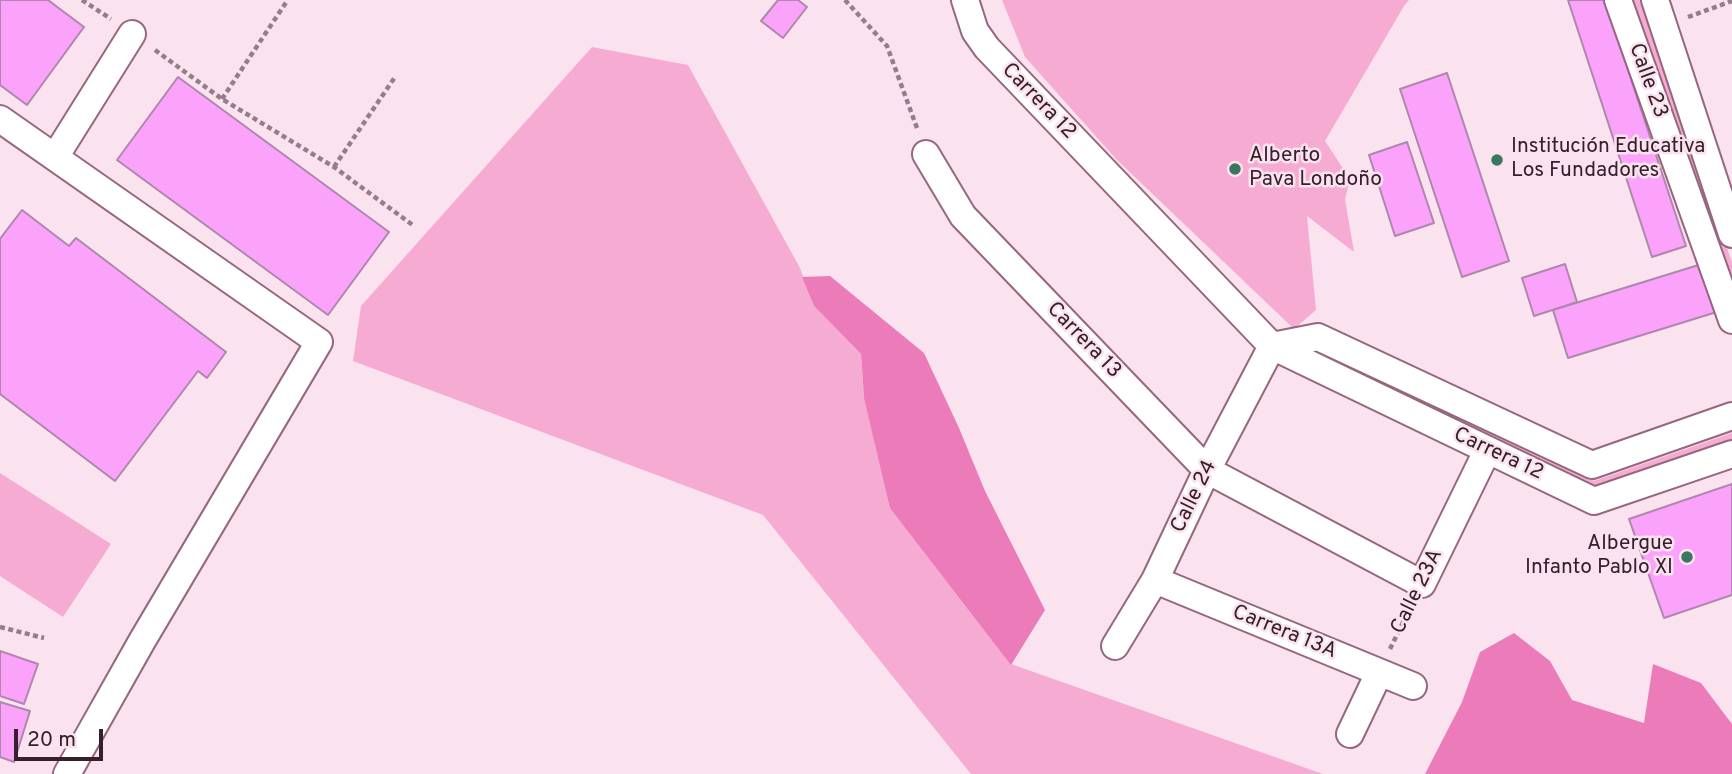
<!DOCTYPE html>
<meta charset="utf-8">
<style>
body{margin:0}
#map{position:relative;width:1732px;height:774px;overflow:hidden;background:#fae3ee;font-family:Overpass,sans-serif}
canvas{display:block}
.scale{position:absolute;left:14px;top:729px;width:89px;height:32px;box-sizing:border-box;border:4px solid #35202b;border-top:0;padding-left:9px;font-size:21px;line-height:24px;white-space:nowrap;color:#35202b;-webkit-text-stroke:5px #fae3ee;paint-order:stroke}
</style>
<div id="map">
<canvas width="1732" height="774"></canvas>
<div class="scale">20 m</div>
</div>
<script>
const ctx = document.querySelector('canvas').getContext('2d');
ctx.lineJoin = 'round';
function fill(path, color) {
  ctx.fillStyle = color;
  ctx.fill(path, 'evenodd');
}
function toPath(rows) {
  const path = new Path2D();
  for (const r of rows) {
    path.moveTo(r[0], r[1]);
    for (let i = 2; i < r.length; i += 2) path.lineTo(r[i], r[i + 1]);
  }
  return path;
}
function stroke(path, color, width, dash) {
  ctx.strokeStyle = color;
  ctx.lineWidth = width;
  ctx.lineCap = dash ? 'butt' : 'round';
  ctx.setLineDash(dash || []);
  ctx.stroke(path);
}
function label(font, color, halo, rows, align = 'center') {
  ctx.font = font + ' Overpass,sans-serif';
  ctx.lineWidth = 5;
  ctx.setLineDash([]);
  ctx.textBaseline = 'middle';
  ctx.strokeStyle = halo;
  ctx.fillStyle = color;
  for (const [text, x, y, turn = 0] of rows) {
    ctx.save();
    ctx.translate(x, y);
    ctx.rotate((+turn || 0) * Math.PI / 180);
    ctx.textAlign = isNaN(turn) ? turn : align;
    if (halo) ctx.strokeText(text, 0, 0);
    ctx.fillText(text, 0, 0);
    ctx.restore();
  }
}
const green = toPath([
 [1002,0,1409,0,1404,6,1325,141,1350,179,1345,199,1354,252,1307,216,1316,310,1294,329,1117,160,1025,57],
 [1630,0,1640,0,1732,262,1732,286],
 [592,47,688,65,800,268,814,306,861,354,864,398,1011,664,1323,774,971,774,763,515,353,361,361,306],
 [1340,356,1594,481,1732,433,1732,446,1597,488,1348,366],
 [0,473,111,544,63,617,0,576]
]);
const forest = toPath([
 [830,276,924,353,959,428,985,491,1045,610,1011,665,890,508,864,398,861,354,814,306,802,277],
 [1514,633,1550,661,1572,700,1644,723,1653,664,1701,683,1732,724,1732,774,1425,774,1462,702,1480,652]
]);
const building = toPath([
 [0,0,48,0,84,27,27,105,0,85,0,0],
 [778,0,798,0,807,7,783,38,761,21,778,0],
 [1568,0,1605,0,1686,246,1652,257,1568,0],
 [1447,73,1509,261,1462,277,1400,89,1447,73],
 [178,77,389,232,328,315,117,160,178,77],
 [1407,142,1434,223,1395,236,1369,155,1407,142],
 [22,210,69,246,76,238,226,352,207,378,198,371,115,481,0,394,0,239,22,210],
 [1705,263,1720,311,1568,358,1553,310,1705,263],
 [1565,264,1577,302,1534,316,1522,278,1565,264],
 [1732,484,1732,595,1664,618,1629,519,1732,484],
 [0,651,38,664,24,704,0,696,0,651],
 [0,702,30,711,14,762,0,757,0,702]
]);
const path = toPath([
 [82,0,111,19],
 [845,0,887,46,917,128],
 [1688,17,1732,1],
 [155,50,222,99,334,167,414,226],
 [222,99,287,1],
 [334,167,395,77],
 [0,627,44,638],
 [1390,649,1411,606]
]);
const minor = toPath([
 [965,0,975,31,987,48,1272,346,1594,501,1732,454],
 [1618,0,1732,320],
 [1655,0,1732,234],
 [0,119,319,342,142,641,67,774],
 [926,154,963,216,1207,470,1422,584,1487,451],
 [55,157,132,34],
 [1272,346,1318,337,1592,465,1732,416],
 [1155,580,1413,686],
 [1115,646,1155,580,1207,470,1272,346],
 [1350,734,1379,673]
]);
const markers = [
 [1497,160,7,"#3b7660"],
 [1235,169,7,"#3b7660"],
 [1687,557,7,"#3b7660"]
];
const streetNames = [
 ["Calle 23",1647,81,70],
 ["Carrera 12",1038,102,46],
 ["Carrera 13",1083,341,46],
 ["Carrera 12",1498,455,25],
 ["Calle 24",1195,497,-64],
 ["Calle 23A",1418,592,-64],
 ["Carrera 13A",1284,633,22]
];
const poiNames = [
 ["Institución Educativa",1511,148],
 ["Los Fundadores",1511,172],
 ["Alberto",1249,157],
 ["Pava Londoño",1249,181],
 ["Albergue",1673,545,"right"],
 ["Infanto Pablo XI",1673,569,"right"]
];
fill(green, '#f6acd2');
fill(forest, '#eb7cb9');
fill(building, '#fba2fa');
stroke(building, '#ae87ad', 2);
stroke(minor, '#97667f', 30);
stroke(path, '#947e89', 4.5, [5, 3.5]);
stroke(minor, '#fff', 26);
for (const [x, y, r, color] of markers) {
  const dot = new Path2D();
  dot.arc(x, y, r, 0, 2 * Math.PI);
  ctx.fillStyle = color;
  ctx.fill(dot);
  stroke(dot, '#fae3ee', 2.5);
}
label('21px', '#35202b', '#fae3ee', streetNames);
label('21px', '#35202b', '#fae3ee', poiNames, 'left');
</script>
